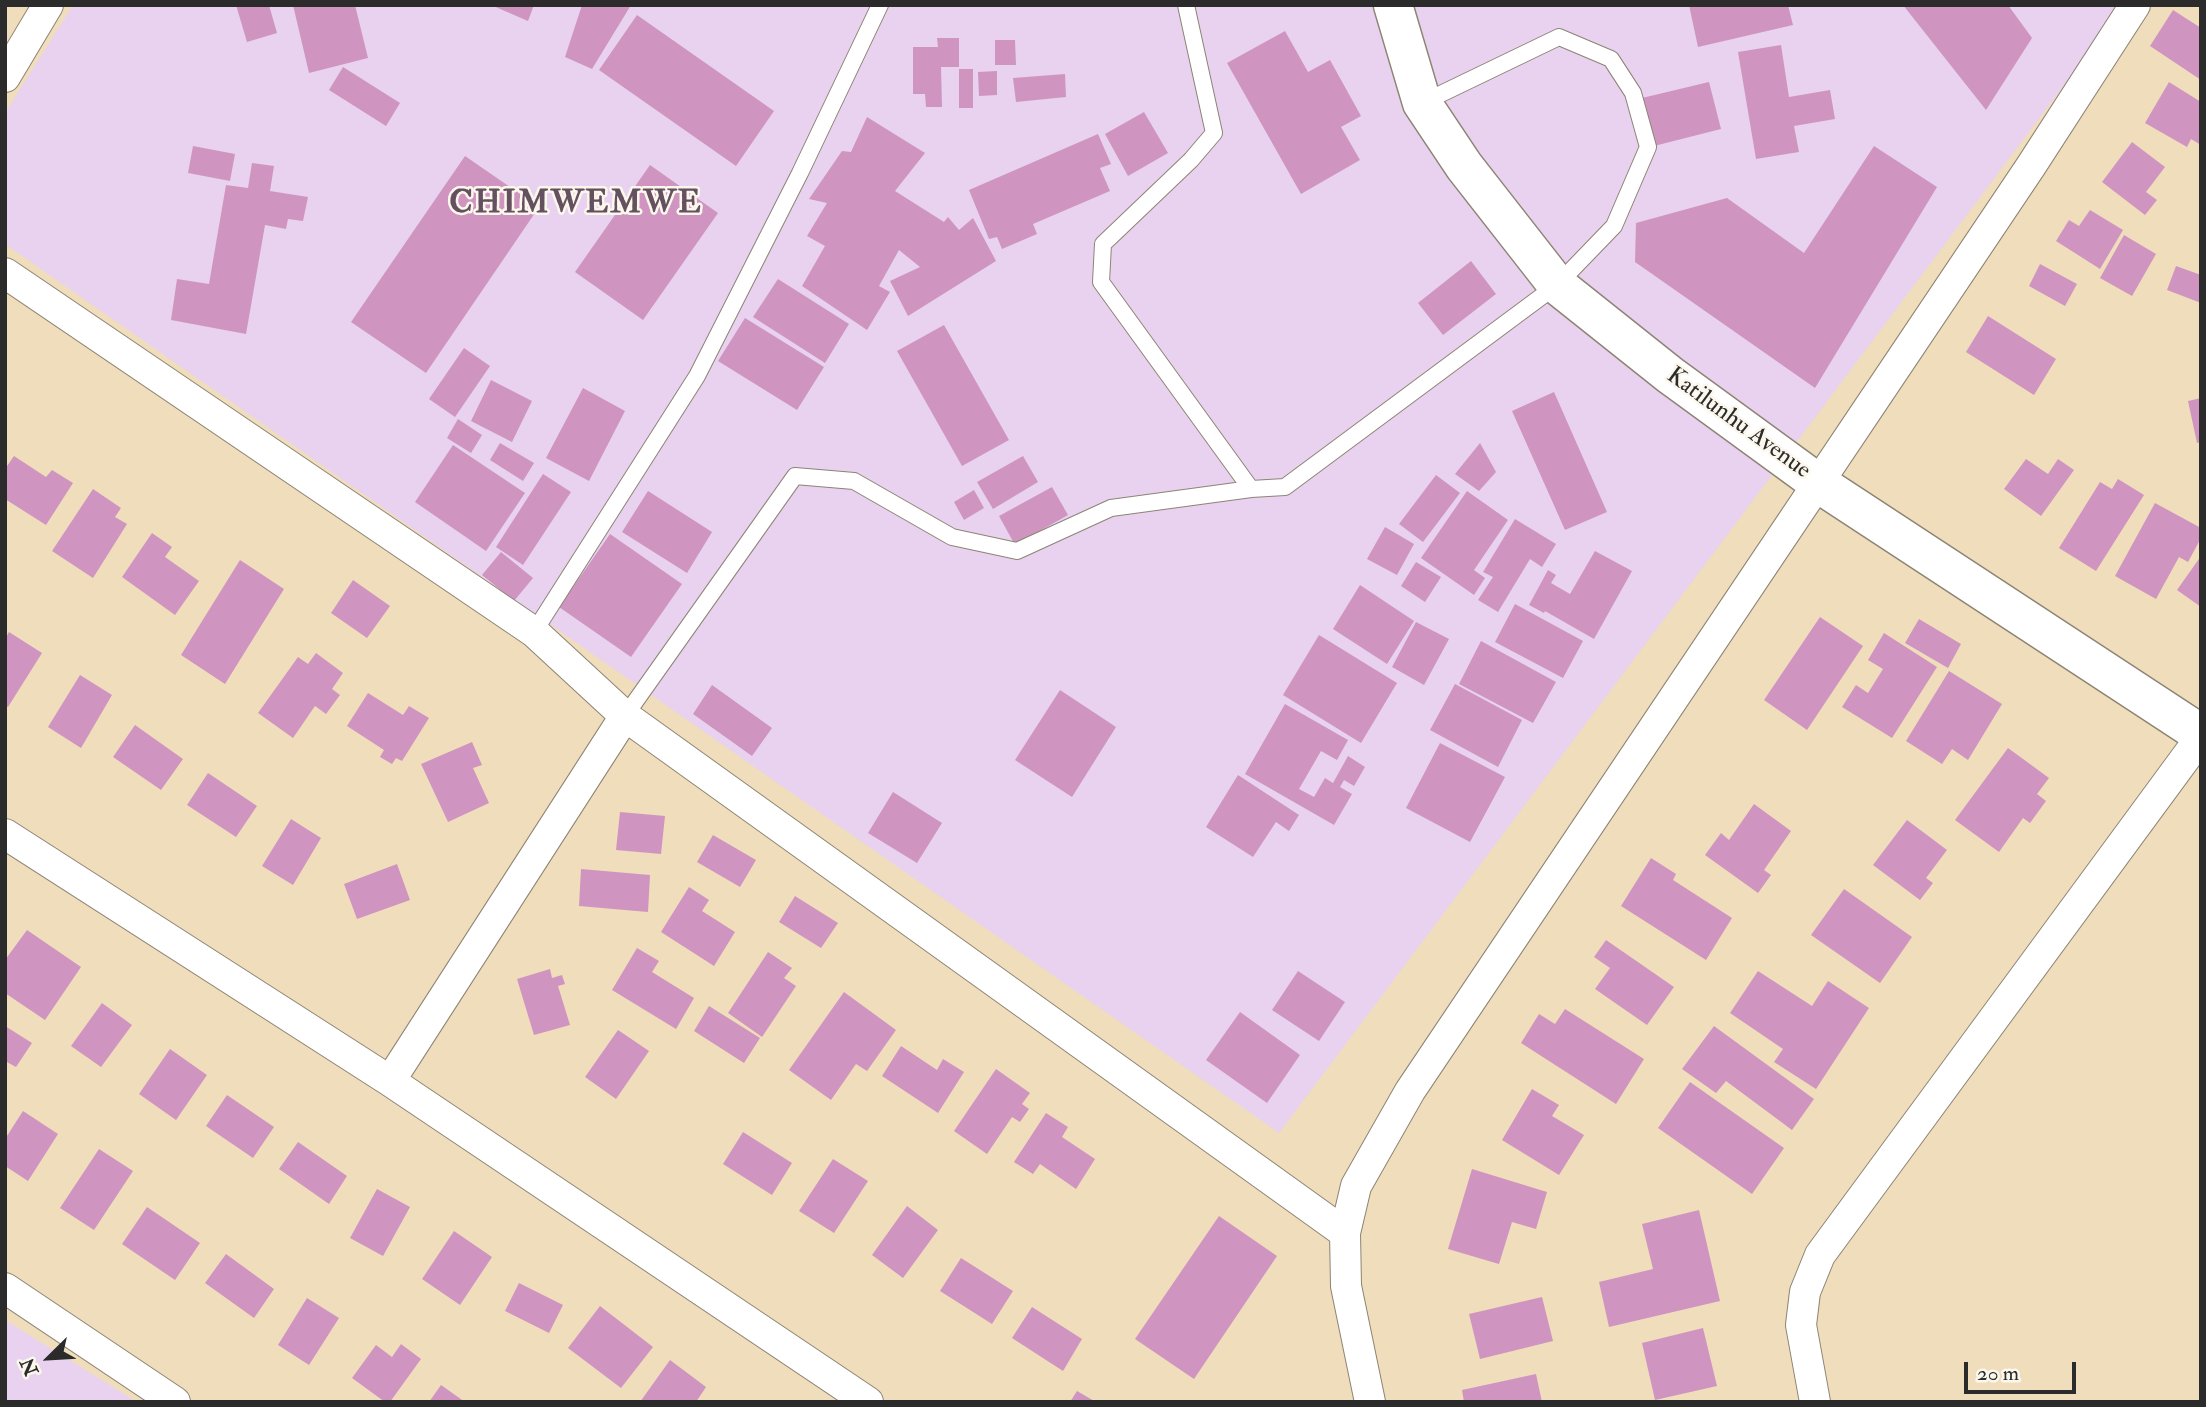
<!DOCTYPE html>
<style>
body{margin:0}
#map{position:relative;width:2206px;height:1407px;overflow:hidden;background:#efddbc;font-family:"IM FELL Double Pica",serif}
canvas{display:block}
.frame{position:absolute;inset:0;border:7px solid #2b2b2b;pointer-events:none}
.north{position:absolute;left:14px;top:1323px;width:70px;height:70px;-webkit-text-stroke:5px #fbf7ec;paint-order:stroke;rotate:246deg;font-size:19px;font-weight:700;line-height:28px;text-align:center;color:#2b2b2b}
.north::after{content:'';display:block;margin:auto;width:24px;height:32px;background:#2b2b2b;clip-path:polygon(50% 0,100% 100%,50% 72%,0 100%)}
.scale{position:absolute;left:1964px;top:1362px;width:112px;height:32px;box-sizing:border-box;border:4px solid #2b2b2b;border-top:0;padding-left:9px;font-size:21px;line-height:24px;white-space:nowrap;color:#2b2b2b;-webkit-text-stroke:5px #fbf7ec;paint-order:stroke}
</style>
<div id="map">
<canvas width="2206" height="1407"></canvas>
<div class="frame"></div>
<div class="north">N</div>
<div class="scale">20 m</div>
</div>
<script>
const ctx = document.querySelector('canvas').getContext('2d');
ctx.lineJoin = 'round';
function fill(path, color) {
  ctx.fillStyle = color;
  ctx.fill(path, 'evenodd');
}
function toPath(rows) {
  const path = new Path2D();
  for (const r of rows) {
    path.moveTo(r[0], r[1]);
    for (let i = 2; i < r.length; i += 2) path.lineTo(r[i], r[i + 1]);
  }
  return path;
}
function stroke(path, color, width, dash) {
  ctx.strokeStyle = color;
  ctx.lineWidth = width;
  ctx.lineCap = dash ? 'butt' : 'round';
  ctx.setLineDash(dash || []);
  ctx.stroke(path);
}
function label(font, color, halo, rows, align = 'center') {
  ctx.font = font + ' "IM FELL Double Pica",serif';
  ctx.lineWidth = 5;
  ctx.setLineDash([]);
  ctx.textBaseline = 'middle';
  ctx.strokeStyle = halo;
  ctx.fillStyle = color;
  for (const [text, x, y, turn = 0] of rows) {
    ctx.save();
    ctx.translate(x, y);
    ctx.rotate((+turn || 0) * Math.PI / 180);
    ctx.textAlign = isNaN(turn) ? turn : align;
    if (halo) ctx.strokeText(text, 0, 0);
    ctx.fillText(text, 0, 0);
    ctx.restore();
  }
}
const built = toPath([
 [73,5,2124,5,1279,1133,5,244,5,113],
 [5,1320,137,1402,5,1402]
]);
const building = toPath([
 [236,5,269,5,277,33,247,42],
 [293,5,355,5,368,58,309,73],
 [491,5,534,5,528,21],
 [582,5,631,5,592,69,565,57],
 [1689,5,1788,5,1793,25,1698,47],
 [1903,5,2008,5,2032,38,1986,110],
 [2173,10,2201,28,2201,80,2150,46],
 [637,15,774,111,736,166,599,70],
 [1285,31,1308,72,1330,60,1361,116,1341,127,1360,160,1301,194,1227,63],
 [937,38,959,38,959,67,941,67,942,107,926,107,925,94,913,94,913,47,938,47],
 [995,40,1015,40,1016,65,995,65],
 [1781,45,1789,97,1830,90,1835,119,1794,126,1799,152,1756,159,1738,52],
 [343,67,400,103,386,126,329,90],
 [959,69,973,69,973,108,959,108],
 [997,71,997,95,979,96,978,72],
 [1065,74,1066,97,1016,102,1013,78],
 [1709,82,1721,129,1654,146,1642,98],
 [2169,82,2201,102,2201,145,2191,139,2187,147,2145,123],
 [1144,112,1168,153,1128,176,1105,134],
 [867,117,925,153,895,191,944,222,948,217,959,230,973,218,996,261,908,316,890,281,920,267,899,250,879,286,890,292,867,330,802,286,825,246,807,236,827,203,809,199,842,151,851,152],
 [1098,134,1111,164,1100,168,1110,191,1033,224,1037,234,1002,249,997,237,989,239,969,190],
 [2132,142,2165,167,2146,192,2157,200,2145,215,2102,182],
 [193,146,235,154,230,181,188,173],
 [1874,146,1937,187,1815,388,1635,262,1636,223,1727,198,1804,253],
 [465,156,539,207,426,373,351,322],
 [252,163,274,166,270,191,308,197,303,221,288,219,286,229,265,225,246,334,171,320,177,279,209,284,226,185,248,188],
 [650,165,718,213,643,320,575,272],
 [2090,210,2123,230,2100,269,2056,241,2069,220,2079,226],
 [2124,235,2156,254,2132,296,2100,278],
 [1471,261,1496,294,1443,335,1418,303],
 [2040,264,2077,284,2065,306,2029,286],
 [2176,266,2201,275,2201,303,2167,290],
 [778,279,849,324,825,363,753,317],
 [1988,316,2056,359,2034,395,1966,352],
 [745,318,824,367,797,410,718,361],
 [944,325,1009,440,962,466,897,351],
 [464,348,490,366,455,417,429,399],
 [491,380,532,401,512,442,471,421],
 [583,388,625,411,589,481,546,458],
 [1554,392,1607,512,1565,530,1512,411],
 [2201,398,2201,442,2197,443,2188,401],
 [458,419,482,435,471,453,447,438],
 [500,443,534,463,523,481,490,460],
 [1480,443,1496,472,1479,491,1455,474],
 [453,445,525,493,486,551,415,502],
 [14,456,46,477,52,470,73,483,46,525,5,499,5,469],
 [1023,456,1038,482,993,509,977,482],
 [2026,459,2048,474,2058,459,2074,470,2041,516,2004,489],
 [543,474,571,492,523,565,496,547],
 [1436,475,1460,493,1423,542,1399,524],
 [2118,479,2144,495,2096,571,2059,548,2100,482,2112,489],
 [1052,487,1068,515,1015,545,999,516],
 [93,489,121,508,115,517,127,524,93,578,52,551],
 [974,490,984,508,964,520,954,502],
 [648,491,712,532,687,573,622,532],
 [1467,491,1508,520,1474,570,1485,578,1474,595,1421,558],
 [2155,503,2201,528,2201,538,2188,562,2179,557,2156,599,2115,576],
 [1515,519,1556,544,1542,567,1530,559,1498,612,1478,600,1493,577,1483,572],
 [1385,527,1414,544,1397,575,1367,559],
 [152,533,172,547,165,557,199,581,175,615,122,577],
 [610,534,682,584,631,657,559,607],
 [1595,551,1632,571,1594,639,1545,611,1544,613,1529,605,1548,570,1556,575,1551,583,1570,594],
 [501,552,533,578,514,601,482,575],
 [2201,556,2201,607,2177,590],
 [240,560,284,589,225,684,181,655],
 [1416,562,1441,577,1425,602,1401,586],
 [353,580,390,606,367,638,331,613],
 [1360,585,1414,621,1387,664,1333,629],
 [1515,604,1583,641,1563,678,1495,642],
 [1820,617,1863,646,1807,730,1764,700],
 [1919,619,1961,644,1948,668,1905,643],
 [1416,622,1449,639,1424,685,1392,667],
 [9,632,42,653,8,707,5,705,5,639],
 [1884,633,1937,667,1892,738,1842,707,1856,685,1868,693,1883,669,1868,660],
 [1319,635,1397,683,1361,743,1283,695],
 [1481,641,1556,682,1533,723,1459,684],
 [316,653,343,673,332,689,340,695,326,714,315,706,293,738,258,713,298,657,308,664],
 [1949,671,2002,704,1968,760,1952,749,1942,764,1906,741],
 [80,675,112,695,81,748,48,727],
 [1455,684,1522,720,1498,767,1430,730],
 [712,685,772,728,752,756,693,714],
 [1060,690,1116,727,1072,797,1015,760],
 [368,693,403,715,409,706,429,718,402,761,396,758,392,764,380,757,384,750,347,726],
 [1285,704,1348,740,1337,760,1321,751,1299,789,1314,797,1325,778,1333,783,1348,756,1365,767,1354,786,1344,780,1340,787,1352,794,1334,825,1245,774],
 [135,725,183,759,161,790,113,757],
 [472,742,482,765,473,768,489,803,448,822,421,764],
 [1440,743,1505,777,1470,842,1406,808],
 [2008,748,2049,778,2037,794,2046,801,2030,823,2023,818,1999,852,1955,820],
 [208,773,257,806,236,837,187,805],
 [1238,775,1299,815,1289,831,1276,822,1253,857,1206,827],
 [893,792,942,823,917,863,868,833],
 [1754,804,1791,831,1764,870,1771,875,1758,893,1705,855,1721,833,1729,840],
 [620,812,665,816,661,854,616,850],
 [291,819,321,838,293,885,262,866],
 [1907,820,1947,850,1926,878,1933,883,1920,900,1873,865],
 [713,835,756,860,740,887,697,862],
 [1651,858,1676,874,1673,880,1732,918,1706,960,1621,906],
 [397,864,410,900,357,919,344,884],
 [581,869,650,875,648,912,579,906],
 [689,887,709,900,702,911,735,932,714,966,661,932],
 [1844,889,1912,937,1880,983,1811,935],
 [795,896,838,923,821,948,779,922],
 [27,930,81,967,45,1020,5,993,5,960],
 [1606,940,1674,987,1647,1025,1595,989,1610,968,1594,957],
 [637,948,659,961,652,972,694,998,676,1029,612,990],
 [768,952,792,968,784,978,796,986,762,1037,728,1013],
 [550,969,552,978,562,975,565,984,558,986,570,1025,534,1035,517,979],
 [1298,971,1345,1002,1319,1041,1272,1010],
 [1758,971,1812,1006,1828,981,1869,1008,1816,1089,1774,1062,1783,1049,1730,1013],
 [844,992,896,1030,867,1071,856,1064,831,1100,789,1070],
 [102,1003,132,1025,101,1067,71,1046],
 [709,1006,760,1038,744,1063,694,1031],
 [1565,1009,1644,1059,1616,1104,1521,1043,1539,1014,1555,1024],
 [1240,1012,1300,1055,1267,1103,1206,1060],
 [5,1026,32,1043,16,1067,5,1061],
 [1714,1026,1814,1099,1792,1130,1726,1081,1716,1093,1682,1069],
 [618,1030,649,1051,616,1099,585,1077],
 [901,1046,937,1070,943,1059,964,1072,938,1113,882,1076],
 [170,1049,207,1075,176,1120,139,1094],
 [996,1069,1030,1093,1022,1104,1029,1109,1020,1122,1012,1117,987,1154,954,1131],
 [1690,1082,1784,1148,1752,1194,1658,1128],
 [1532,1089,1559,1105,1552,1116,1584,1135,1559,1175,1502,1140],
 [227,1095,274,1127,253,1158,206,1126],
 [23,1111,58,1134,28,1181,5,1166,5,1139],
 [1046,1113,1068,1127,1062,1137,1095,1159,1076,1189,1040,1164,1033,1174,1014,1162],
 [743,1132,792,1163,772,1195,723,1164],
 [298,1142,347,1176,329,1204,279,1169],
 [99,1149,133,1171,94,1230,60,1208],
 [833,1159,868,1181,834,1233,799,1211],
 [1472,1169,1547,1192,1536,1229,1512,1222,1499,1264,1448,1249],
 [377,1189,410,1207,383,1256,350,1238],
 [907,1206,938,1230,903,1278,872,1255],
 [147,1207,200,1243,175,1280,122,1244],
 [1699,1210,1720,1301,1609,1327,1599,1282,1653,1269,1642,1224],
 [1219,1216,1277,1256,1194,1379,1135,1339],
 [454,1231,492,1257,460,1305,422,1279],
 [226,1254,274,1289,254,1318,205,1283],
 [961,1258,1013,1291,992,1324,940,1291],
 [519,1283,563,1305,549,1333,505,1311],
 [1542,1297,1553,1341,1480,1359,1469,1314],
 [307,1298,339,1318,309,1365,278,1345],
 [600,1306,653,1347,621,1388,568,1348],
 [1032,1307,1082,1339,1063,1371,1012,1338],
 [1703,1328,1717,1386,1655,1400,1642,1343],
 [401,1344,421,1359,390,1402,385,1402,352,1378,376,1345,392,1357],
 [670,1360,706,1387,696,1402,640,1402],
 [1536,1374,1542,1402,1464,1402,1462,1390],
 [441,1385,465,1402,429,1402],
 [1077,1391,1096,1402,1070,1402]
]);
const service = toPath([
 [1186,5,1214,133,1191,160,1103,244,1101,282,1251,489,1285,487,1557,285,1614,226,1648,147,1633,93,1611,59,1559,37,1422,103],
 [534,632,697,376,800,173,880,5],
 [625,716,795,476,854,481,952,537,1017,551,1111,508,1251,489]
]);
const minor = toPath([
 [5,77,48,5],
 [5,273,534,632,625,716,1345,1233],
 [5,834,390,1081,868,1402],
 [390,1081,625,716],
 [5,1288,175,1402],
 [1370,1402,1346,1286,1345,1233,1356,1186,1410,1091,2031,166,2135,5],
 [1815,1402,1801,1325,1805,1292,1820,1255,2201,737]
]);
const secondary = toPath([
 [1393,5,1422,103,1464,166,1557,285,1670,375,1818,483,2201,734]
]);
const streetNames = [
 ["Katilunhu Avenue",1738,424,36]
];
const districtNames = [
 ["CHIMWEMWE",576,205]
];
fill(built, '#e8d2ef');
fill(building, '#cf95c0');
stroke(service, '#8d8474', 18);
stroke(minor, '#8d8474', 32);
stroke(secondary, '#8d8474', 41);
stroke(service, '#fff', 16);
stroke(minor, '#fff', 30);
stroke(secondary, '#fff', 38);
label('24px', '#2b2b2b', '#fbf7ec', streetNames);
ctx.letterSpacing = '2px';
label('bold 32px', '#64505f', '#fbf7ec', districtNames);
ctx.letterSpacing = '0px';
</script>
